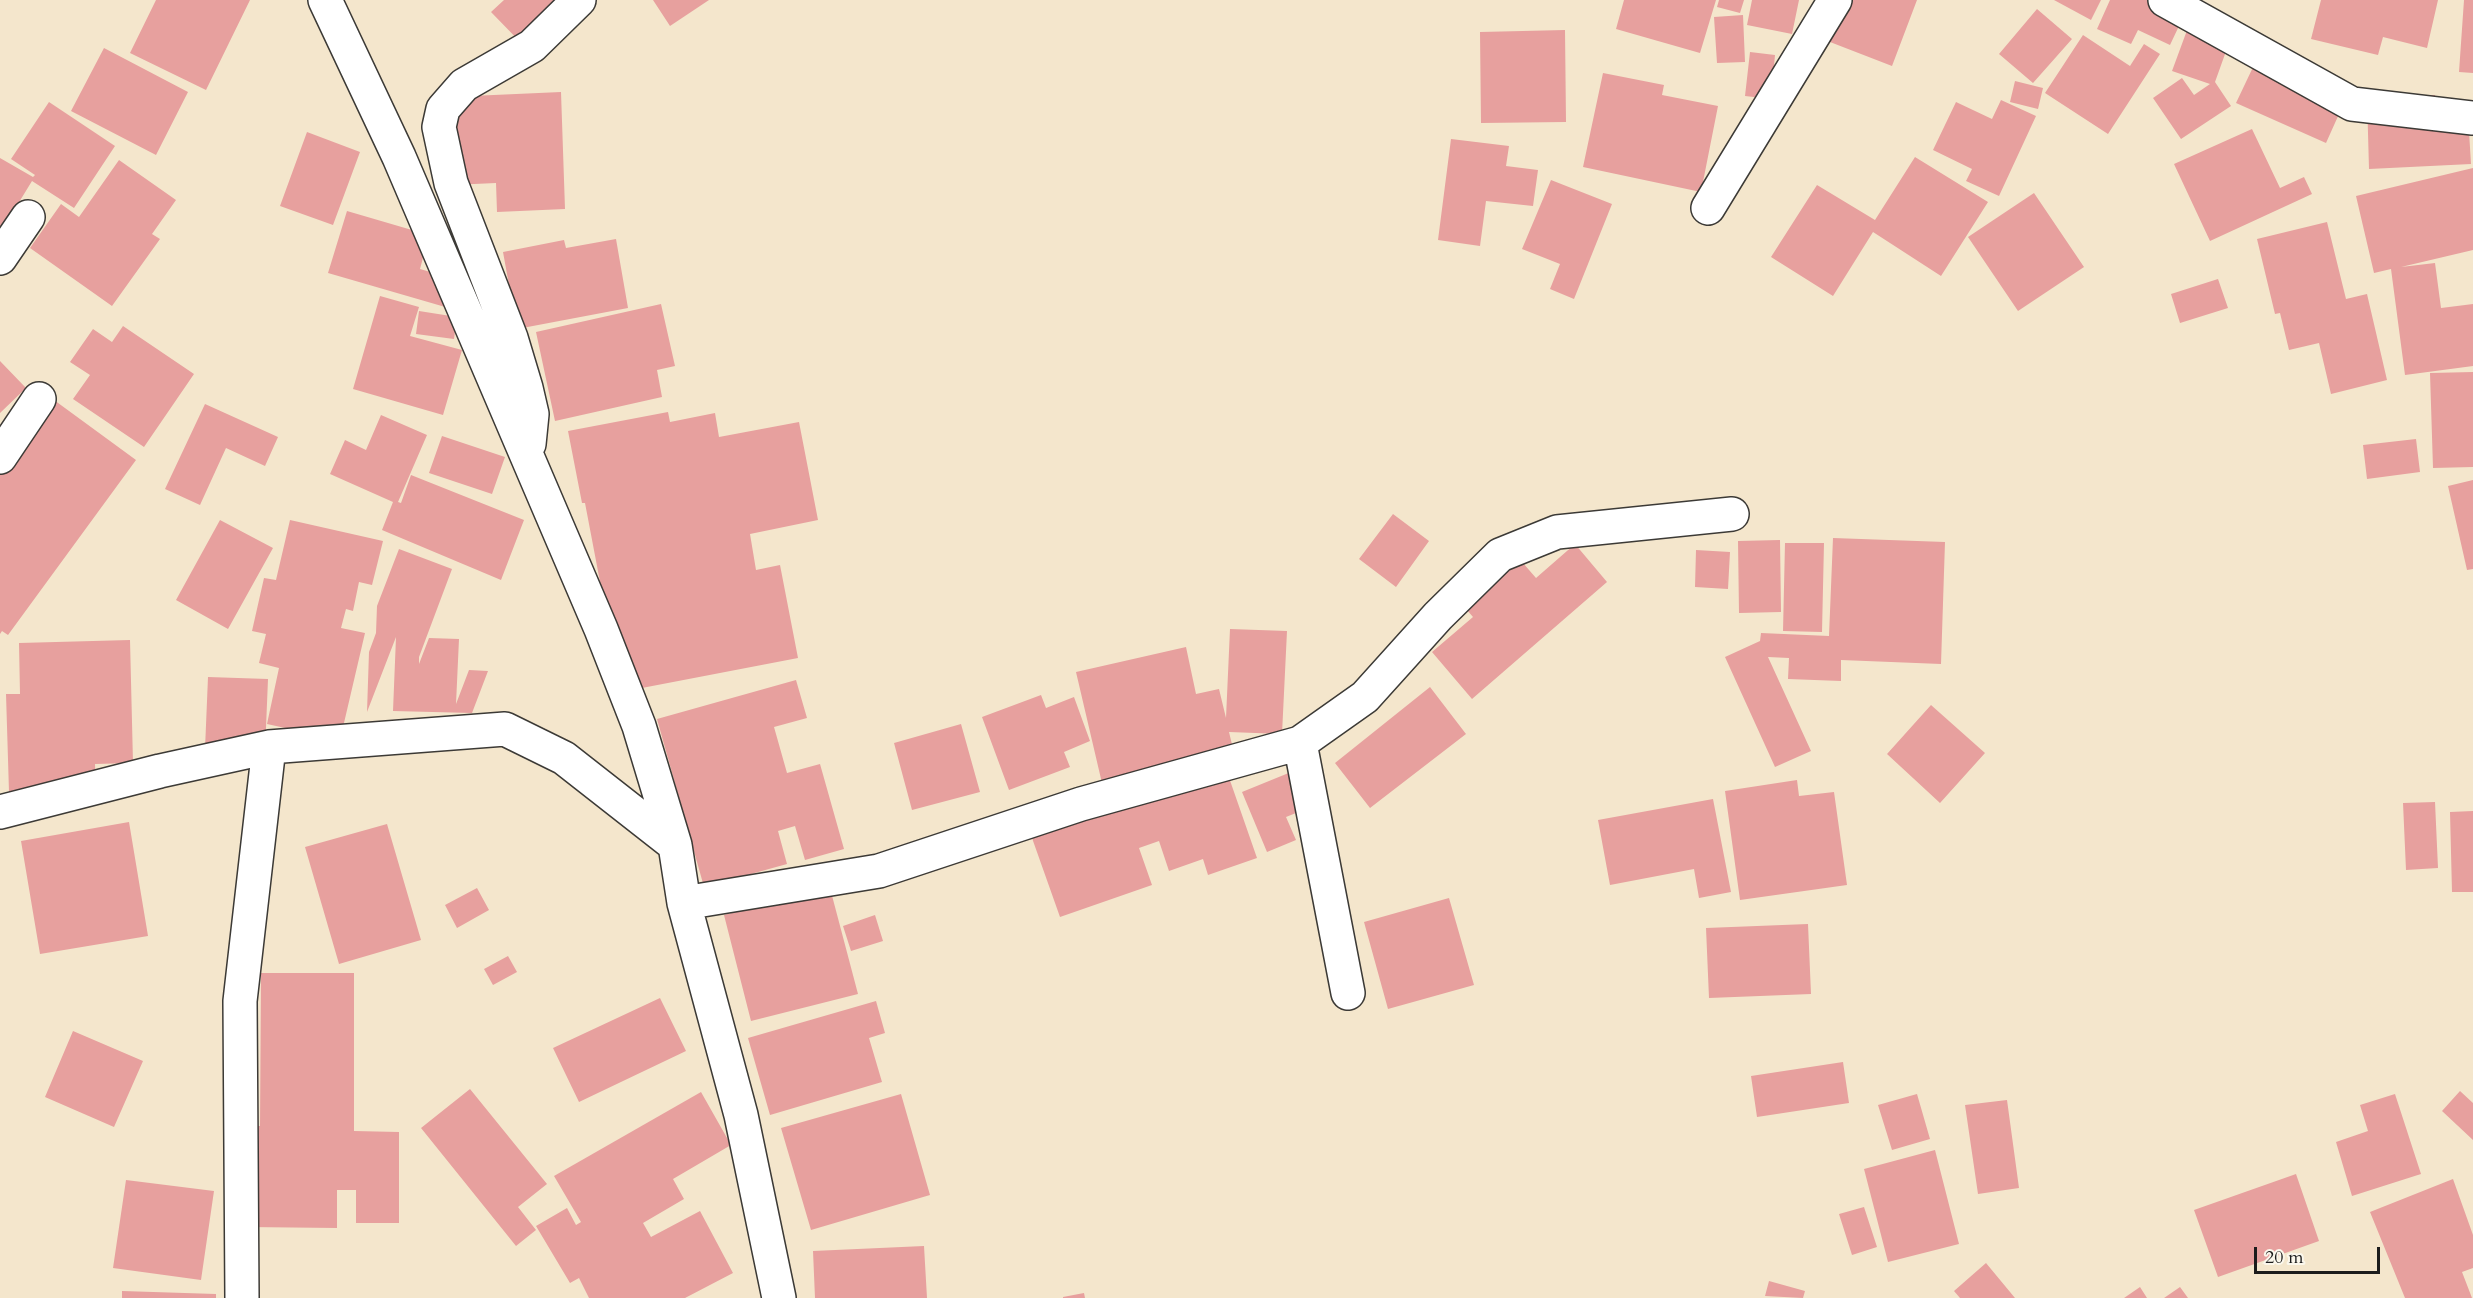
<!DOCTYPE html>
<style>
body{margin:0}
#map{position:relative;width:2473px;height:1298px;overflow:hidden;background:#f4e6cc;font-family:Cardo,serif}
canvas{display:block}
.scale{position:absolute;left:2254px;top:1247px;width:126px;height:27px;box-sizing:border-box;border:3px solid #1c1c1c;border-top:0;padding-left:8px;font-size:18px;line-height:21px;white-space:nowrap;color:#1c1c1c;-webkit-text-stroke:4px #fbf7ec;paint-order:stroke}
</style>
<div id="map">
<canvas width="2473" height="1298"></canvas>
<div class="scale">20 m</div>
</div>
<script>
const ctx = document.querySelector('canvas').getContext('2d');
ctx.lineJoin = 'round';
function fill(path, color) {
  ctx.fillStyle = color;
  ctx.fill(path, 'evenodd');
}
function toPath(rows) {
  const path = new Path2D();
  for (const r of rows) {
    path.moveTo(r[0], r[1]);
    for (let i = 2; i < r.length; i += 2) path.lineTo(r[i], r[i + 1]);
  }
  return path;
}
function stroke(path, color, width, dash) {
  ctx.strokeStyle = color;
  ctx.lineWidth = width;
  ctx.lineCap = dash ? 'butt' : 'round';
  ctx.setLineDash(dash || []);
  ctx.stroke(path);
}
const building = toPath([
 [156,0,250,0,206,90,130,53],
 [504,0,574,0,526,48,491,12],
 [653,0,709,0,670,26],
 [1624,0,1716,0,1700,53,1616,29],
 [1719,0,1744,0,1740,13,1717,7],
 [1752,0,1799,0,1792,34,1747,25],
 [1846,0,1917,0,1892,66,1830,42],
 [2054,0,2101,0,2091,20],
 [2110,0,2168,0,2187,9,2170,45,2138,30,2131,44,2097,29],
 [2321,0,2438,0,2427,48,2383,37,2378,55,2311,39],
 [2464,0,2473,0,2473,73,2459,72],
 [2037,9,2072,39,2033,83,1999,54],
 [2193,14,2234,29,2215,82,2231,106,2181,139,2153,98,2182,78,2194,95,2210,84,2172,71],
 [1743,15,1745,62,1717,63,1714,17],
 [1565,30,1566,122,1481,123,1480,32],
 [2083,35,2130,66,2144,44,2160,54,2108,134,2045,93],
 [2264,44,2352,85,2326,143,2236,103],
 [104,48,188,92,156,155,71,111],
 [1750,52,1775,55,1771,99,1745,96],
 [1603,73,1664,85,1662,95,1718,106,1701,192,1583,167],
 [2015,81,2043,88,2038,109,2010,102],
 [561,92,565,209,497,212,496,183,452,185,449,97],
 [2435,95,2435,116,2468,115,2471,164,2369,169,2367,97],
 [2001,100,2036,116,1999,196,1966,181,1972,169,1933,150,1956,102,1992,119],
 [49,102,115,146,74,208,32,181,2,230,0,229,0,158,33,177,35,175,11,159],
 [2252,129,2280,188,2304,177,2312,194,2210,241,2174,164],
 [307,132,360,152,333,225,280,206],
 [1451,139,1509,146,1506,166,1538,170,1533,206,1486,201,1480,246,1438,240],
 [1915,157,1988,202,1941,276,1873,232,1833,296,1771,257,1817,185,1875,220],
 [119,160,176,200,152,234,160,239,112,306,30,248,61,204,79,217],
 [2473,168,2473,250,2401,267,2435,263,2441,308,2473,304,2473,366,2405,375,2391,269,2374,273,2356,196],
 [1551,180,1612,204,1574,299,1550,289,1560,264,1522,249],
 [2034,193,2084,267,2018,311,1968,237],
 [347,211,429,235,420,269,468,283,459,311,328,273],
 [2327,222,2346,299,2367,294,2387,380,2331,394,2319,343,2289,350,2280,313,2275,314,2257,239],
 [616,239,628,308,517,329,503,252,564,240,566,248],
 [2218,279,2228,308,2180,323,2171,294],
 [380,296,419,307,410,336,462,350,443,415,353,389],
 [661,304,675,366,657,370,662,397,555,421,536,332],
 [419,311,457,317,454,339,416,334],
 [123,326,194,374,144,447,73,399,90,375,70,362,93,329,112,342],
 [0,361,26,388,0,413],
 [2473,372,2473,467,2433,468,2430,373],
 [54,400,136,460,8,635,2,631,0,634,0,473],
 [205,404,278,437,265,466,226,448,200,505,165,489],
 [668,412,670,422,715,413,719,437,799,422,818,520,750,534,756,570,780,565,798,658,621,692,585,503,582,503,568,431],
 [381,415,427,435,398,502,401,503,411,475,524,520,501,580,382,530,393,502,330,474,345,440,366,450],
 [442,436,505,457,492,494,429,473],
 [2416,439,2420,472,2367,479,2363,445],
 [2473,480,2473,569,2467,570,2448,486],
 [1393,514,1429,541,1396,587,1359,559],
 [220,520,273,548,228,629,176,600],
 [290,520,383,541,372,585,359,582,353,611,346,609,341,628,365,633,340,740,267,724,279,668,259,663,266,634,252,631,264,578,276,580],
 [1833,538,1945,542,1941,664,1841,660,1841,681,1788,679,1789,658,1768,657,1811,751,1775,767,1725,657,1760,641,1761,633,1829,636],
 [1780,540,1781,612,1739,613,1738,541],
 [1785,543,1824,543,1822,632,1783,631],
 [1575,544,1607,582,1472,699,1432,652,1473,617,1460,602,1516,555,1536,578],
 [399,549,452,569,419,657,419,664,429,638,459,639,456,704,469,670,488,671,472,713,393,711,396,637,367,712,369,652,376,633,377,606],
 [1696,550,1730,552,1728,589,1695,587],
 [1230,629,1287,631,1282,734,1229,732,1235,757,1105,796,1076,672,1186,647,1196,694,1219,689,1226,718],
 [130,640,133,763,95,764,96,789,9,792,6,694,20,694,19,643],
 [208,677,268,679,265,752,205,749],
 [796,680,807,718,774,727,787,773,820,764,844,849,805,860,795,826,778,831,787,864,704,887,657,719],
 [1430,687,1466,734,1370,808,1335,763],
 [1041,695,1046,708,1074,697,1090,741,1064,752,1070,767,1009,790,982,717],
 [1931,705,1985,753,1940,803,1887,754],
 [961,724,980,792,912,810,894,743],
 [1226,769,1257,858,1208,875,1203,859,1169,871,1159,841,1139,848,1152,885,1060,917,1032,838],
 [1296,770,1311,807,1286,817,1296,840,1267,852,1242,792],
 [1797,780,1799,796,1834,792,1847,885,1740,900,1725,791],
 [1713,799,1731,892,1699,898,1694,869,1610,885,1598,820],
 [2435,802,2438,868,2406,870,2403,803],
 [2473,811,2473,892,2452,892,2450,812],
 [129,822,148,936,40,954,21,841],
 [387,824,421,940,339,964,305,847],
 [477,888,489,910,457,928,445,905],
 [830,888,858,994,751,1021,724,915],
 [1449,898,1474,985,1388,1009,1364,922],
 [875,915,883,941,851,951,843,926],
 [1808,924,1811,994,1709,998,1706,928],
 [508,956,517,972,493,985,484,969],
 [261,973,354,973,354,1131,399,1132,399,1223,356,1223,356,1190,337,1190,337,1228,247,1227,249,1126,260,1126],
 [660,998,686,1051,579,1102,553,1048],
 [876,1001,885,1033,869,1038,882,1082,770,1115,748,1038],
 [73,1031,143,1061,114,1127,45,1097],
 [1843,1062,1849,1103,1757,1117,1751,1076],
 [470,1089,547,1184,518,1207,536,1230,516,1246,421,1128],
 [2460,1091,2473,1103,2473,1140,2442,1111],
 [701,1092,731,1145,673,1179,684,1199,643,1223,651,1237,700,1211,733,1273,685,1298,589,1298,579,1278,570,1283,536,1226,567,1208,576,1225,581,1222,554,1176],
 [901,1094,930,1195,811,1230,781,1128],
 [1917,1094,1930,1139,1892,1150,1878,1105],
 [2395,1094,2421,1174,2352,1196,2336,1142,2368,1131,2360,1105],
 [2007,1100,2019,1188,1978,1194,1965,1105],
 [1935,1150,1959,1244,1888,1262,1864,1169],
 [2296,1174,2319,1241,2218,1277,2194,1210],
 [2453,1179,2473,1235,2473,1268,2462,1272,2472,1298,2405,1298,2370,1212],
 [126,1180,214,1191,201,1280,113,1268],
 [1864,1207,1877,1247,1852,1255,1839,1214],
 [924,1246,927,1298,815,1298,813,1251],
 [1986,1263,2015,1298,1960,1298,1954,1291],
 [1769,1281,1805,1291,1803,1298,1765,1296],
 [2140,1287,2147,1298,2124,1298],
 [2180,1287,2188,1298,2164,1298],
 [122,1291,216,1294,216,1298,122,1298],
 [1084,1293,1085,1298,1063,1298,1063,1297]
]);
const street = toPath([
 [325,0,399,157,601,629,639,726,675,845],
 [2165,0,2352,104,2473,118],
 [1708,208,1835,0],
 [0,258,28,217],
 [529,444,532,414,526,388,511,338,451,183,439,127,443,109,464,85,532,46,579,0],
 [0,457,39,399],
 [1300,743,1348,993],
 [0,812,160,771,269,747,505,729,564,758,675,845,684,903,741,1115,779,1298],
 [684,903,879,871,1081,804,1300,743,1365,697,1438,616,1500,555,1557,532,1732,514],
 [242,1298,240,1001,269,747]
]);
fill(building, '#e7a09e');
stroke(street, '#3c3a36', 36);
stroke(street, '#fff', 33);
</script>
